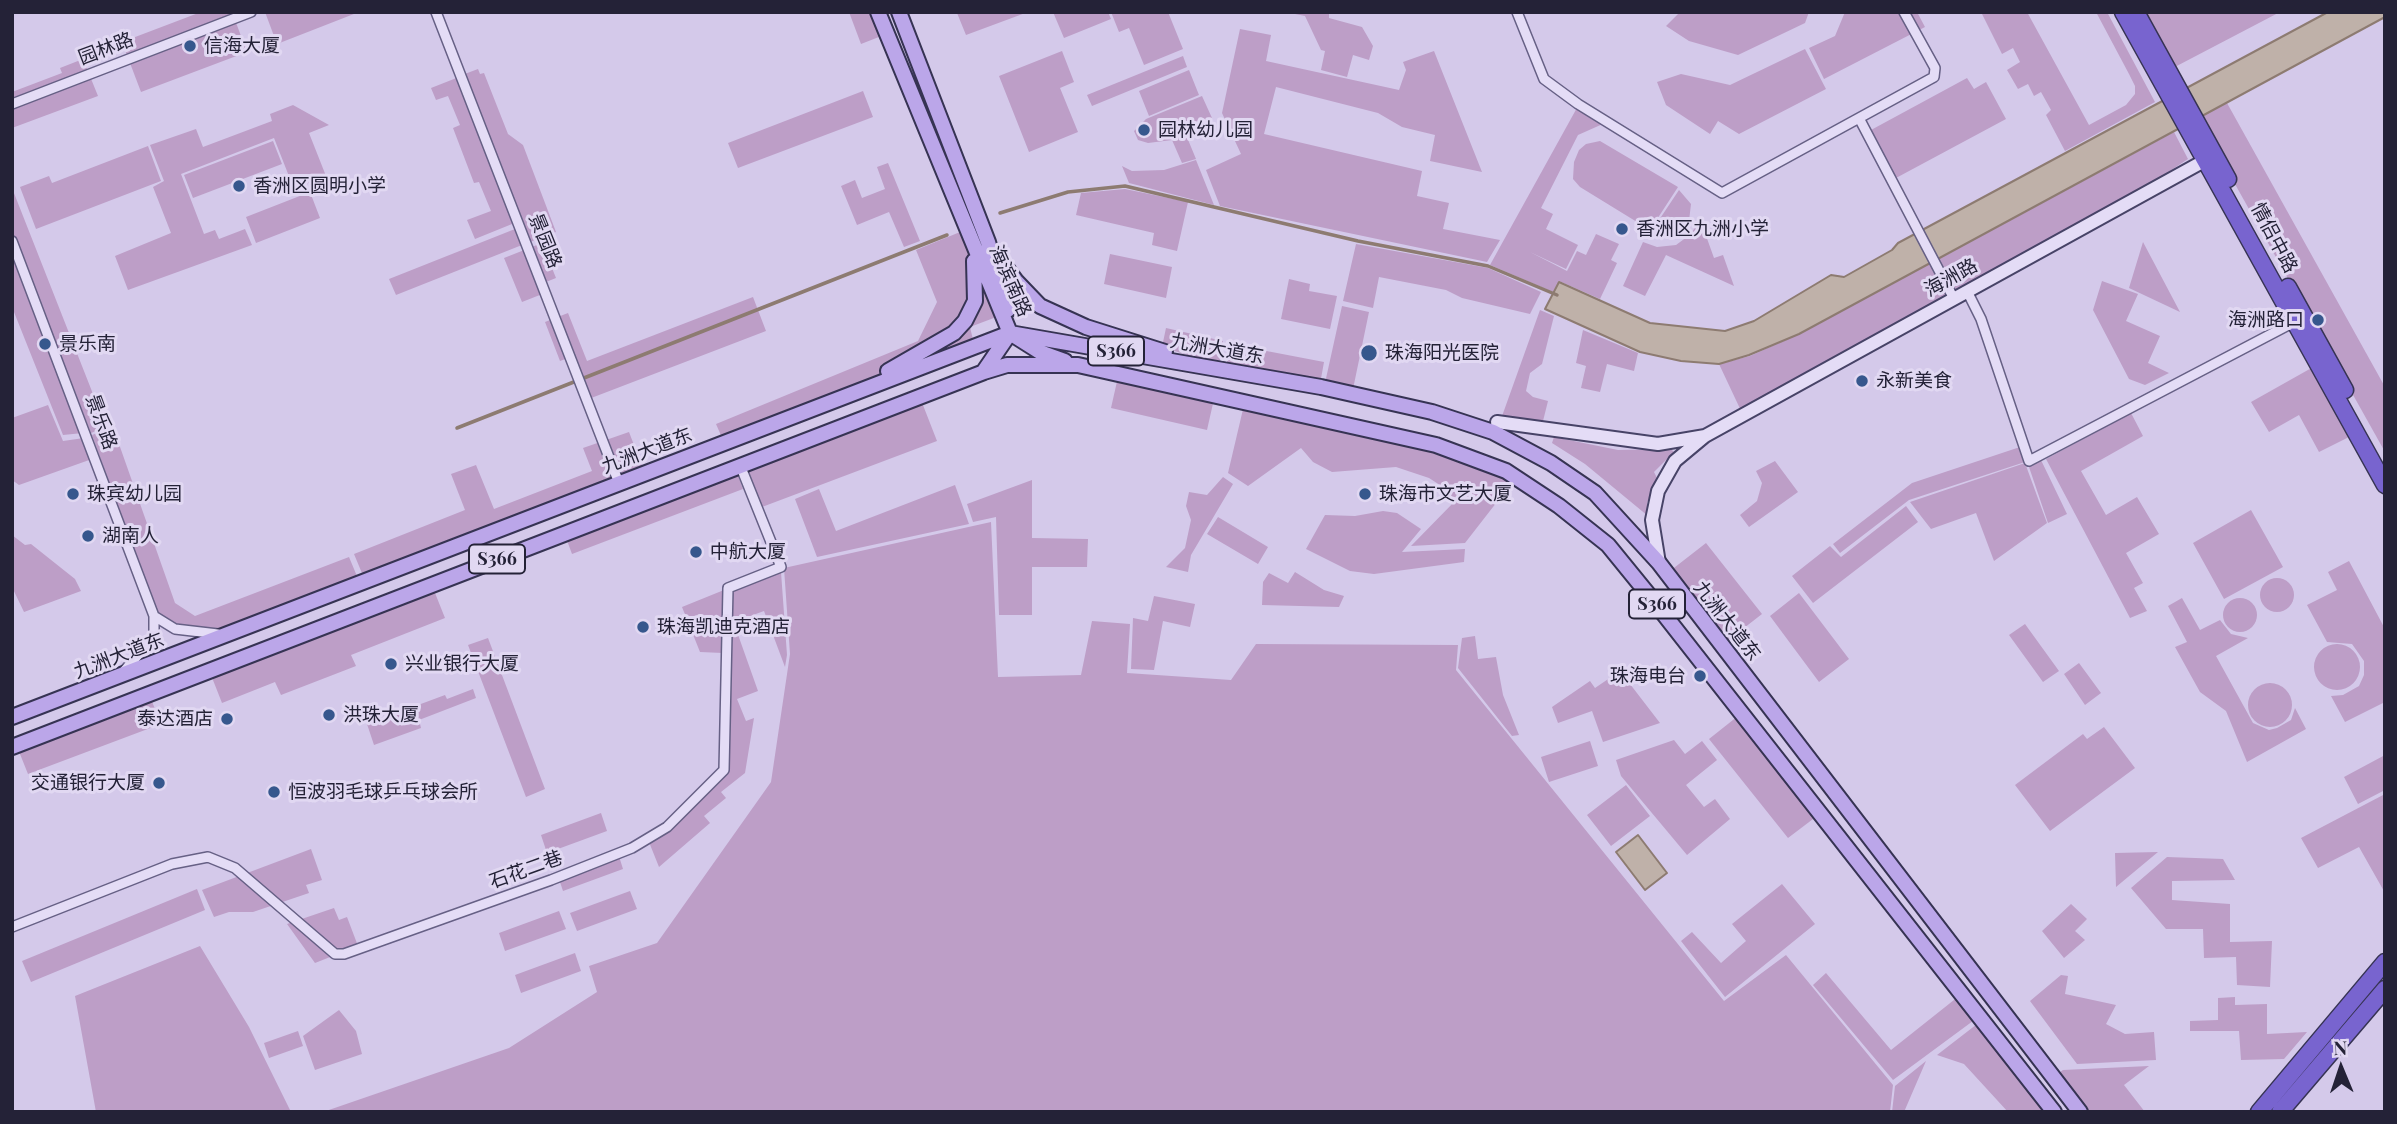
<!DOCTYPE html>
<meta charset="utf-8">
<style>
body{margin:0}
#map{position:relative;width:2397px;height:1124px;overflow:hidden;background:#d4c9ea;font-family:"Playfair Display",serif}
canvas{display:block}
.frame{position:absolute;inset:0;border:14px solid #242237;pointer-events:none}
.north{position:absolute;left:2306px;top:1033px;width:70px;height:70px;-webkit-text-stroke:5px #e1d8f2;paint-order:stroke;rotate:358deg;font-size:19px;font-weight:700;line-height:28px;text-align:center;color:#242237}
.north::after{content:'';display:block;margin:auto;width:24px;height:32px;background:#242237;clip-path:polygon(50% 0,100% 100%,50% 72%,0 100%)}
</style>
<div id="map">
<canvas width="2397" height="1124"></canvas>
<div class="frame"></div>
<div class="north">N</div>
</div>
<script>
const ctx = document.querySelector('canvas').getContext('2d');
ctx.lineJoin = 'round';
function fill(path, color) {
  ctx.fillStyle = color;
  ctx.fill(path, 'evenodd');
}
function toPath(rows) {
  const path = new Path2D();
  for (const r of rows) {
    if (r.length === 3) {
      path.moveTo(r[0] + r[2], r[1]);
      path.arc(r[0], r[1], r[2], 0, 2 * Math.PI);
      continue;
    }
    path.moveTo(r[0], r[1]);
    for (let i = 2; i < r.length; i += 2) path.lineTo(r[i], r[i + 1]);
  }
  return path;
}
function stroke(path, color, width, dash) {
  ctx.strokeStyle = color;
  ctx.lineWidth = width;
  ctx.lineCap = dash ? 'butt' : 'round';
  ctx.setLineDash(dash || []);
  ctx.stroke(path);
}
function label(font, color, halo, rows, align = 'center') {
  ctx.font = font + ' "Playfair Display","Noto Sans SC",serif';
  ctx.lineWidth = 6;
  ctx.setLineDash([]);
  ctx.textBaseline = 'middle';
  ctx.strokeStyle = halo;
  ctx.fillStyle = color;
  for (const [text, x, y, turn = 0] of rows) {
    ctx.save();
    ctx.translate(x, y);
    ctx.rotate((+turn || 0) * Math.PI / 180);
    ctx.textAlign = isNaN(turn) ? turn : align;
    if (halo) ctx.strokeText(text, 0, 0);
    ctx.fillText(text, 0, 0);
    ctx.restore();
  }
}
const green = toPath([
 [201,12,232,12,247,52,141,92,122,42],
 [265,12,359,12,277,44],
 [849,12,875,12,884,35,861,44],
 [960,12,1028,12,966,35,957,13],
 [1053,12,1108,12,1111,19,1064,38],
 [1111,12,1168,12,1183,49,1144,65,1129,28,1119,32],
 [1285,12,1329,12,1329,18,1362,27,1373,46,1369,60,1353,55,1347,77,1321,70,1325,51,1321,50,1305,16],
 [1680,12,1809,12,1805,23,1738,55,1689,41,1666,26],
 [1845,12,1917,12,1925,27,1824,79,1809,48,1835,36],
 [1981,12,2027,12,2089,125,2126,105,2135,94,2135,86,2129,74,2096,12,2107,12,2155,102,2065,151,2046,115,2051,110,2041,92,2034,96,2028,84,2018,89,2007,70,2020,62,2013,48,2002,54],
 [2140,12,2280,12,2171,69],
 [1240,29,1271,35,1266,61,1399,90,1406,70,1403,62,1434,51,1482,172,1430,161,1435,135,1402,127,1378,113,1276,87,1264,134,1422,171,1417,196,1449,203,1443,229,1500,240,1487,262,1220,206,1206,170,1241,154,1222,113],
 [1805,49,1826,89,1739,134,1718,121,1710,134,1666,105,1657,82,1681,74,1730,85],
 [1062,51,1074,82,1060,88,1078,132,1029,152,999,76],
 [1183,56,1187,67,1092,106,1087,95],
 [83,59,98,96,12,128,12,92,62,73,60,68],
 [478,69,480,74,484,73,508,134,523,145,556,232,530,242,462,75],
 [1189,70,1199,95,1149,116,1139,91],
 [459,77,517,222,475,239,467,220,491,211,479,182,474,183,453,128,460,125,448,96,436,100,431,88],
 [1967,78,1974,89,1986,82,2006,119,1896,178,1871,130],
 [863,91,873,117,738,168,728,143],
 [1202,96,1212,118,1184,130,1196,159,1182,163,1172,140,1148,143,1138,140,1134,131,1146,119],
 [2227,103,2385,387,2385,452,2198,118],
 [293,105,329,125,309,133,326,176,294,189,274,138,181,174,204,234,215,230,219,239,245,229,252,245,128,290,115,256,171,233,153,187,164,181,150,145,196,129,203,147,272,121,270,114],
 [1578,106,1605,123,1578,135,1541,208,1553,214,1546,229,1578,245,1566,269,1530,252,1567,271,1577,251,1586,255,1596,234,1619,244,1611,260,1617,263,1600,299,1559,281,1553,292,1490,265],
 [2174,132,2188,159,2094,221,1743,415,1719,364,1750,356,1799,334],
 [273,141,282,164,193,198,184,175],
 [1600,141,1678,187,1650,230,1580,187,1573,179,1574,162,1579,150,1586,144],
 [148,146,161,181,36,229,20,187,49,176,52,183],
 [1196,160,1214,205,1129,183,1122,166,1132,171,1164,170],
 [888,163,920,241,904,247,889,212,857,225,841,186,855,180,862,198,885,189,877,167],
 [12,188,106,427,91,433,12,231],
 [1125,189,1188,202,1177,251,1152,245,1154,233,1076,215,1081,193],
 [1679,190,1691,204,1689,221,1677,233,1661,236,1651,232],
 [310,192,320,218,256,243,246,217],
 [1700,219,1714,258,1723,255,1734,286,1666,255,1645,296,1623,286,1643,242,1657,247,1676,245,1691,234],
 [515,229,522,245,396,295,389,279],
 [965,230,999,316,970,327,974,344,723,440,716,424,918,341,937,302,916,250],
 [12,241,83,433,63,435,12,307],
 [2143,242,2180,312,2129,288],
 [542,243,556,278,546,282,550,291,522,302,504,258],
 [1356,244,1488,268,1541,292,1530,314,1462,298,1446,290,1379,277,1373,308,1343,301],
 [1110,254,1172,267,1166,298,1104,284],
 [1289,279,1310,284,1309,291,1337,296,1330,329,1281,319],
 [2102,281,2138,294,2126,321,2160,336,2148,363,2169,373,2145,385,2129,379,2093,310],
 [753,297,766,331,586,400,568,358,560,361,545,322,568,313,587,361],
 [1342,306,1369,312,1353,389,1325,383],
 [1540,310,1554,316,1542,364,1530,373,1526,391,1533,397,1548,401,1542,425,1501,419],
 [1166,328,1223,341,1219,365,1162,347],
 [1583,330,1638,353,1634,371,1607,364,1600,392,1581,388,1586,366,1576,363],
 [1230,344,1324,362,1320,384,1226,366],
 [2315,366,2351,436,2319,452,2299,415,2269,432,2251,402],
 [1118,377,1214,399,1207,430,1111,408],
 [921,400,937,441,762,507,746,466],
 [48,405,63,441,84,438,92,459,19,485,12,480,12,418],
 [1244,405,1433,448,1514,480,1465,543,1411,546,1455,501,1443,487,1429,478,1396,467,1332,472,1313,462,1301,448,1248,486,1228,473],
 [2131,413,2143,436,2081,471,2106,515,2137,497,2159,534,2126,553,2143,583,2134,588,2147,611,2130,618,2046,459],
 [113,427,175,603,195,616,349,557,359,581,226,632,177,627,156,613,92,435],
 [629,432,644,471,364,578,354,554,465,510,451,474,476,465,494,509,592,471,583,448],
 [1554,437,1618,450,1671,449,1674,452,1654,472,1657,478,1647,503,1648,516,1585,464,1552,443],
 [2020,447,2025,462,1909,500,1840,553,1833,544,1912,483],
 [2040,458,2067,514,2048,523,2028,464],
 [1775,461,1798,492,1749,527,1740,515,1757,501,1762,483,1756,471],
 [2025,463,2047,523,1994,561,1976,513,1931,529,1910,502],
 [736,470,743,489,572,554,565,535],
 [1223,477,1233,484,1191,555,1188,572,1166,567,1185,548,1191,520,1186,506,1189,492,1207,495],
 [1032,480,1032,538,1088,539,1087,567,1032,567,1032,615,999,615,996,517,973,522,967,504],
 [955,485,969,524,817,557,795,499,819,489,836,531],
 [1906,506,1918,522,1813,603,1792,576,1830,546,1841,557],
 [2251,510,2283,567,2224,599,2193,543],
 [1383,511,1397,513,1421,529,1402,552,1465,549,1464,562,1374,574,1350,571,1306,549,1325,515,1355,516],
 [1218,517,1268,547,1258,564,1207,534],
 [991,522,998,677,1081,675,1092,621,1130,624,1127,673,1231,680,1256,644,1458,645,1456,670,1724,1001,1786,955,1893,1085,1890,1112,323,1112,509,1048,597,992,589,966,657,943,771,782,790,654,784,568],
 [12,535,25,545,31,544,75,579,81,591,24,612,12,587],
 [1706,543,1762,614,1726,642,1670,571],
 [2349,561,2385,629,2385,702,2345,722,2331,696,2343,695,2359,686,2364,675,2364,661,2352,644,2327,642,2307,605,2337,590,2328,572],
 [781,572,787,655,785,667,764,611,731,623,732,591],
 [1295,572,1324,590,1344,596,1339,607,1262,605,1263,582,1269,573,1288,583],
 [2277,595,17],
 [433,588,445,618,351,655,356,666,281,695,275,682,222,703,211,675],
 [724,590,723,653,700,652,682,607],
 [1799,593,1849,659,1819,682,1770,616],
 [1154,596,1195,604,1190,627,1163,621,1154,670,1131,669,1133,618,1148,621],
 [2240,615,17],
 [2182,598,2200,630,2220,620,2231,634,2248,638,2216,656,2253,723,2269,730,2277,728,2291,720,2295,708,2306,729,2247,762,2226,711,2200,692,2175,647,2187,642,2168,606],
 [2025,624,2059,671,2043,682,2009,635],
 [736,629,758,691,737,699,746,721,754,718,745,773,721,792,726,798,704,816,710,823,659,867,649,842,673,826,721,781,728,770,731,630],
 [1475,636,1478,659,1496,657,1503,695,1519,735,1512,736,1458,668,1462,638],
 [488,638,545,789,526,797,468,645],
 [2337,667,23],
 [2079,663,2101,693,2085,705,2064,674],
 [1620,671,1660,723,1603,742,1592,711,1558,723,1552,707,1590,681,1595,688],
 [2270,705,22],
 [473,689,476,698,419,720,421,728,374,745,367,724,445,695,447,699],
 [151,699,161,724,28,774,18,749],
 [1738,716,1817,816,1788,838,1709,739],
 [2104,727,2135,768,2050,831,2015,785,2083,734,2087,739],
 [1674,740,1685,754,1702,741,1717,760,1686,785,1704,807,1715,799,1730,819,1687,855,1621,776,1616,760],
 [1590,741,1598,766,1549,782,1541,757],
 [2385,755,2385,790,2358,804,2344,777],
 [1626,785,1650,816,1611,846,1587,815],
 [2385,794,2385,893,2359,847,2318,868,2301,838],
 [601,813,607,831,547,853,541,835],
 [311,849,322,880,306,885,309,893,253,912,229,912,214,917,202,890],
 [617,850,623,869,563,891,557,873],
 [2158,852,2116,887,2115,853],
 [2167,857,2223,859,2235,880,2172,881,2172,900,2230,904,2230,942,2272,941,2270,987,2237,985,2236,957,2204,958,2203,929,2166,929,2131,888],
 [1782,884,1815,924,1725,997,1681,941,1692,932,1721,963,1746,941,1732,924],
 [197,889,205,910,31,982,22,961],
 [630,891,637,909,577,931,570,913],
 [2071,904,2087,919,2075,931,2085,940,2064,958,2042,931],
 [334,908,339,920,347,917,358,946,315,963,287,924],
 [559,911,566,929,505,951,499,933],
 [200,946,249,1027,291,1112,96,1112,75,996],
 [575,953,581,971,521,993,515,975],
 [1826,973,1891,1050,1959,996,1977,1018,1893,1080,1813,985],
 [2061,975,2068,976,2065,994,2116,1005,2106,1024,2125,1034,2154,1032,2156,1060,2077,1064,2030,1001],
 [2235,997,2235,1005,2267,1004,2267,1034,2307,1032,2284,1059,2241,1060,2239,1031,2190,1031,2190,1021,2218,1020,2218,998],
 [339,1010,356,1031,362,1054,315,1070,303,1036],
 [1981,1021,2051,1112,2008,1112,1964,1064,1937,1055],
 [298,1031,303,1046,269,1058,264,1043],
 [1926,1061,1904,1112,1892,1112,1895,1086],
 [2149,1066,2124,1085,2145,1112,2085,1112,2056,1075,2063,1070]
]);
const water = toPath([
 [2328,12,2385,12,2385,17,1799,334,1749,355,1719,364,1681,361,1640,352,1545,309,1559,282,1650,323,1725,331,1754,321,1831,275,1844,277,1892,250,1898,243,2328,12],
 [1638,835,1667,873,1645,890,1616,852,1638,835]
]);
const stream = toPath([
 [1000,213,1068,192,1125,186,1358,241,1488,266,1557,295],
 [457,428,947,235]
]);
const street = toPath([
 [436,12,619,483],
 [1517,12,1544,79,1578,104,1722,193,1934,77,1935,68,1904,12],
 [12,104,251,12],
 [1859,118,1954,299],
 [12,241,154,616,154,637,124,671],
 [1967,291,1981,319,2029,461,2298,320],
 [154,616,175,629,218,634],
 [12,927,172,864,208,857,235,868,328,948,335,954,344,954,551,880,632,848,667,827,724,770,728,588,781,567,740,465]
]);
const secondary = toPath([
 [1497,422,1658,444,1705,436],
 [1659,563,1652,520,1658,491,1675,461,1705,436,2213,156]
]);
const primary = toPath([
 [878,12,1010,333,1040,352,1065,361],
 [899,12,988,242,1008,310],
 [995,252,1016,281,1040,306,1086,327,1165,352],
 [888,371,954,333,965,321,975,301,974,261],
 [984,371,1010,333],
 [12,717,1010,333,1321,387,1432,412,1493,432,1551,463,1595,493,1659,563,2080,1112],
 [12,747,984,372,1007,365,1078,365,1436,445,1506,471,1559,506,1608,545,1652,599,2054,1112]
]);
const highway = toPath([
 [2123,12,2385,485],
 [2136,12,2228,179],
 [2288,287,2345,390],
 [2259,1112,2385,962],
 [2280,1112,2385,989]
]);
const markers = [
 [190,46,7,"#36578d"],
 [1144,130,7,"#36578d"],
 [239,186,7,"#36578d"],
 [1622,229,7,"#36578d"],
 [2318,320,7,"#36578d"],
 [45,344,7,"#36578d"],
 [1369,353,9,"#36578d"],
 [1862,381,7,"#36578d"],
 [73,494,7,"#36578d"],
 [1365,494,7,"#36578d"],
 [88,536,7,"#36578d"],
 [696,552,7,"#36578d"],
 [643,627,7,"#36578d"],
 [391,664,7,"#36578d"],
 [1700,676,7,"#36578d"],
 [329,715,7,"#36578d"],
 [227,719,7,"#36578d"],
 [159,783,7,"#36578d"],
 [274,792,7,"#36578d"]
];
const shields = [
 [1116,351,56],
 [497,559,56],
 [1657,604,56]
];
const shieldNames = [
 ["S366",1116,351],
 ["S366",497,559],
 ["S366",1657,604]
];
const poiNames = [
 ["信海大厦",204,46],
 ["园林幼儿园",1158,130],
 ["香洲区圆明小学",253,186],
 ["香洲区九洲小学",1636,229],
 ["海洲路口",2304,320,"right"],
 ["景乐南",59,344],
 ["珠海阳光医院",1385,353],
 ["永新美食",1876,381],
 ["珠宾幼儿园",87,494],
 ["珠海市文艺大厦",1379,494],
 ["湖南人",102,536],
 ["中航大厦",710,552],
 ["珠海凯迪克酒店",657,627],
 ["兴业银行大厦",405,664],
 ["珠海电台",1686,676,"right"],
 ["洪珠大厦",343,715],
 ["泰达酒店",213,719,"right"],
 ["交通银行大厦",145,783,"right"],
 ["恒波羽毛球乒乓球会所",288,792]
];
const streetNames = [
 ["园林路",106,49,-21],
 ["情侣中路",2274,238,62],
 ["景园路",545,241,68],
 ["海洲路",1951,278,-29],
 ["海滨南路",1010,281,66],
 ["九洲大道东",1217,349,10],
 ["景乐路",101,422,70],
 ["九洲大道东",647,451,-21],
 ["九洲大道东",1727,621,52],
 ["九洲大道东",119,656,-21],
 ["石花二巷",526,870,-20]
];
fill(green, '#bd9ec7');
fill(water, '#bfb1a9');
stroke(water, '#8d7b71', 2);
stroke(stream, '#8d7b71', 3.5);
stroke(street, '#666085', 12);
stroke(secondary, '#474367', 16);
stroke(primary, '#363353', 18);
stroke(highway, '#363353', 19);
stroke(street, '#e4dcf6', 9);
stroke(secondary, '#e4dcf6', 12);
stroke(primary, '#bba6e9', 14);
stroke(highway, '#7864cf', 16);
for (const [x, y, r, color] of markers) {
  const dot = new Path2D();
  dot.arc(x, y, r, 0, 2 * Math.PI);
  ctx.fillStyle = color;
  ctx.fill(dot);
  stroke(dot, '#e1d8f2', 2.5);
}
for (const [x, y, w] of shields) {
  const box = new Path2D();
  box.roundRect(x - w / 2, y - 14.5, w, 29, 5);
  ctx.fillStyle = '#e1d8f2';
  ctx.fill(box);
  stroke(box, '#242237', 2);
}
label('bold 18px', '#242237', null, shieldNames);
label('19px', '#242237', '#e1d8f2', poiNames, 'left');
label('19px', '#242237', '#e1d8f2', streetNames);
</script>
